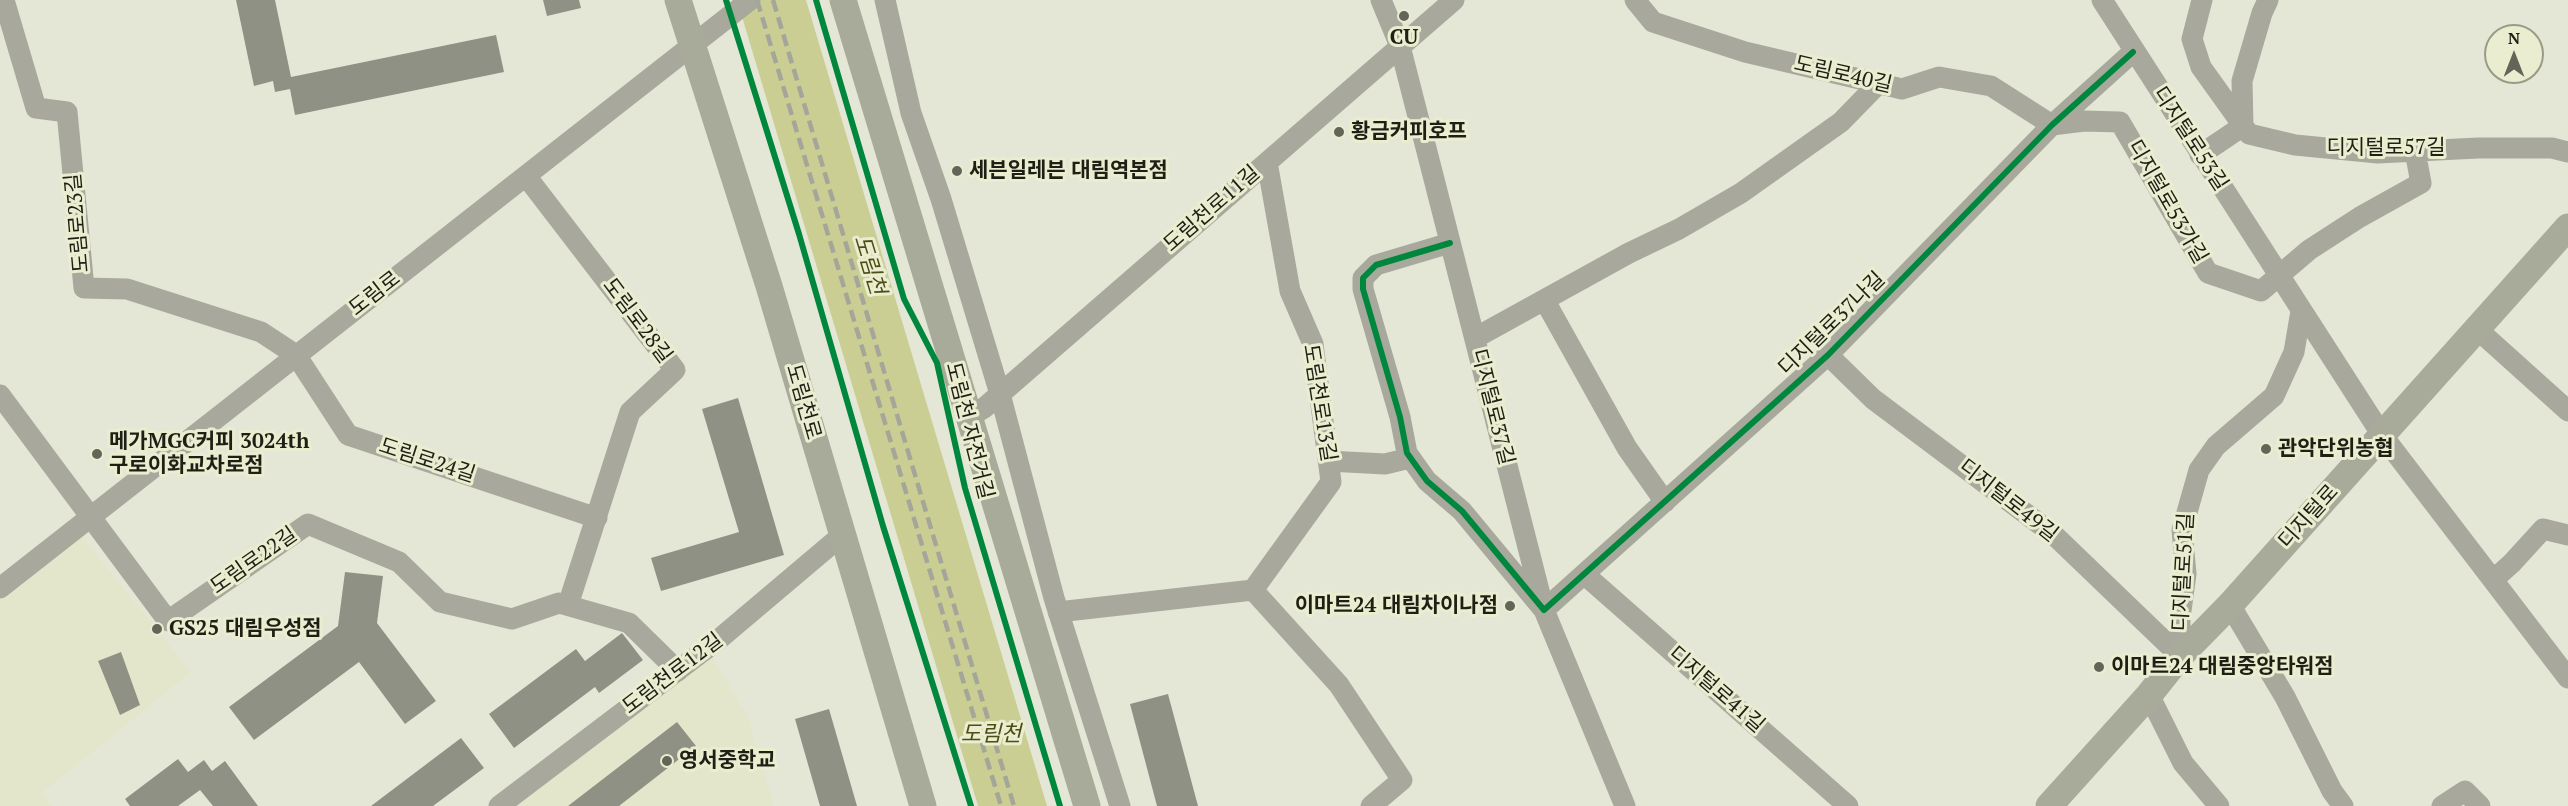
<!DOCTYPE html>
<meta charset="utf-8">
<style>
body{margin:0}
#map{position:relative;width:2568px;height:806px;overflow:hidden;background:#e5e7d6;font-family:"PT Serif",serif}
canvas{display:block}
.north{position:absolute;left:2484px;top:24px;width:60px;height:60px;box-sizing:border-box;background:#eaedd0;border:2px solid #989b85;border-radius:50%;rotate:0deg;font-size:16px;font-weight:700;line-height:24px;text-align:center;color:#1e1f15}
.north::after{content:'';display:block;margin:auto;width:21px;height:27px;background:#646559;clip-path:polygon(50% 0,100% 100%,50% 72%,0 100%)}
</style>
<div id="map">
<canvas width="2568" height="806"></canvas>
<div class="north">N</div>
</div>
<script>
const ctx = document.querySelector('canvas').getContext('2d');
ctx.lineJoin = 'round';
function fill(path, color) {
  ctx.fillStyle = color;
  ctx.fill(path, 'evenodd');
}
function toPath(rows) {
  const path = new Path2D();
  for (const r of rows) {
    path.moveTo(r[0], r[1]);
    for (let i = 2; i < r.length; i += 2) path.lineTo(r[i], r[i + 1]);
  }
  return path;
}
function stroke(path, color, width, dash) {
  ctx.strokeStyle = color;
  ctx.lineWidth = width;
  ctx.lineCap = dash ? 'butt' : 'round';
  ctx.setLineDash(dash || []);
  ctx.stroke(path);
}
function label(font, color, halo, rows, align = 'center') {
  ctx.font = font + ' "PT Serif","Noto Sans KR",serif';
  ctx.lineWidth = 6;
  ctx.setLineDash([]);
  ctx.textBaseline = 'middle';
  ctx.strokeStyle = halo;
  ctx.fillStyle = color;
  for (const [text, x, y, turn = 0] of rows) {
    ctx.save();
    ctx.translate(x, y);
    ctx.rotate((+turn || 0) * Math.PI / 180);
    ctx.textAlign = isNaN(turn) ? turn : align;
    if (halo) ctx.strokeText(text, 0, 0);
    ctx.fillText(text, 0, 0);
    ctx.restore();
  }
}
const built = toPath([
 [78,532,191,672,42,793,52,806,0,806,0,594],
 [712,656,747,715,774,806,514,806]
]);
const water = toPath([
 [737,0,806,0,1047,806,978,806]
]);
const building = toPath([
 [236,0,275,0,291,77,496,35,504,72,295,115,290,89,275,92,273,81,254,86],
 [543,0,579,0,581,8,547,16],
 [738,398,784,555,661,591,651,558,739,532,702,409],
 [345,572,383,576,377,623,436,701,405,724,359,662,254,740,229,707,338,626],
 [622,633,643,660,599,693,595,687,514,748,489,714,576,649,585,661],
 [121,652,140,705,120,715,98,661],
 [1168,694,1198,806,1157,806,1130,704],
 [829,709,857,806,820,806,795,719],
 [677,722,696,746,619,806,568,806],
 [461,738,484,768,433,806,371,806],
 [178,759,188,772,204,760,212,771,225,761,258,806,213,806,200,790,178,806,130,806,125,799]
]);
const minor = toPath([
 [4,0,36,108,67,112,84,288,127,289,261,332,296,355,348,435,597,518],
 [885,0,911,113,941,199,1000,394,1054,598,1120,806],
 [1381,0,1400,46,1544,610,1625,806],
 [1635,0,1653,22,1745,52,1902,89,1939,77,1991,86,2052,125,2084,121,2120,122,2208,273,2261,291,2309,250,2360,217,2421,183,2415,151],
 [2102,0,2382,435,2568,678],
 [2202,0,2192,39,2201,67,2249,134,2295,145,2378,153,2478,148,2552,148,2568,152],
 [2200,155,2243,126,2242,81,2262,13,2268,0],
 [1267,162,1290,291,1313,344,1331,482,1253,590,1339,685,1402,780,1371,806],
 [526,176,675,370,630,412,568,605],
 [1450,243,1376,265,1363,278,1363,289,1400,417,1407,453,1427,481,1462,511,1544,610,1828,355,2052,125,2133,52],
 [1545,301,1627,448,1665,502],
 [2477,329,2568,411],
 [1475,338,1629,253,1679,229,1741,193,1841,122,1879,83],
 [1828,355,1873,399,2053,534,2180,656],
 [0,395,168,621,308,524,399,562,440,602,512,619,559,603,629,623,678,671],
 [969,417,984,408,1454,0],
 [1328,461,1385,464,1410,458],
 [1584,574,1848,806],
 [2493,580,2512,563,2543,529,2568,535],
 [0,588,750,0],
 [2230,605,2285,697,2332,791,2343,806],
 [1058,612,1253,590],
 [2180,656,2180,618,2186,574,2182,530,2199,470,2216,446,2274,396,2294,352,2301,311],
 [2149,695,2183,763,2219,806],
 [499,806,718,640,841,536],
 [2442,806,2465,791,2480,806]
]);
const major = toPath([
 [678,0,769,286,923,806],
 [843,0,1087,806],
 [2049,806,2149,695,2180,656,2230,605,2568,227]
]);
const rail = toPath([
 [757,0,1001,806],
 [773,0,1014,806]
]);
const cycleway = toPath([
 [726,0,799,234,883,526,971,806],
 [816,0,904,299,937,363,965,488,1060,806],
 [1450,243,1376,265,1363,278,1363,289,1400,417,1407,453,1427,481,1462,511,1544,610,1828,355,2052,125,2133,52]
]);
const markers = [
 [1404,16,6,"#646559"],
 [1339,132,6,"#646559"],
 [957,171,6,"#646559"],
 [2266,449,6,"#646559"],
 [97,454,6,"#646559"],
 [1510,606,6,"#646559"],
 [157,629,6,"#646559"],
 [2099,667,6,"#646559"],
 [667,761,6,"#646559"]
];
const poiNames = [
 ["CU",1404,38,"center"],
 ["황금커피호프",1351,132],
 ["세븐일레븐 대림역본점",969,171],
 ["메가MGC커피 3024th",109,442],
 ["구로이화교차로점",109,466],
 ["관악단위농협",2278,449],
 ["이마트24 대림차이나점",1498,606,"right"],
 ["GS25 대림우성점",169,629],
 ["이마트24 대림중앙타워점",2111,667],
 ["영서중학교",679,761]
];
const streetNames = [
 ["도림로40길",1843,75,13],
 ["디지털로53길",2190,139,57],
 ["디지털로57길",2386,148],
 ["디지털로53가길",2167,202,60],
 ["도림천로11길",1212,209,-41],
 ["도림로23길",78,223,-95],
 ["도림로",375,294,-38],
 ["도림로28길",637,321,53],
 ["디지털로37나길",1832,324,-44],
 ["도림천로",803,402,74],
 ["도림천로13길",1319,403,81],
 ["디지털로37길",1492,407,76],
 ["도림천 자전거길",969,431,76],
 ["도림로24길",427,461,18],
 ["디지털로49길",2008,501,38],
 ["디지털로",2309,517,-48],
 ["도림로22길",254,561,-35],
 ["디지털로51길",2184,572,-87],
 ["도림천로12길",673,674,-37],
 ["디지털로41길",1716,690,41]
];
const waterNames = [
 ["도림천",869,265,73],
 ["도림천",991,735]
];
fill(built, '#e3e6ca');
fill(water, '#cace93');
fill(building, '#909185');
stroke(minor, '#a8a99c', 21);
stroke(major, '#a9ab9a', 27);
stroke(rail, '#a4a69a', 4.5, [12, 6]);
stroke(cycleway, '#00873e', 6);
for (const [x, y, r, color] of markers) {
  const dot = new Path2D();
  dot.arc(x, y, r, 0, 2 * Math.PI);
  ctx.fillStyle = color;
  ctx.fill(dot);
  stroke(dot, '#eaedd0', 2);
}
label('bold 21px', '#1e1f15', '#eaedd0', poiNames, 'left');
label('21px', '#1e1f15', '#eaedd0', streetNames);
label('italic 22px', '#4c4e15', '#eaedd0', waterNames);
</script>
